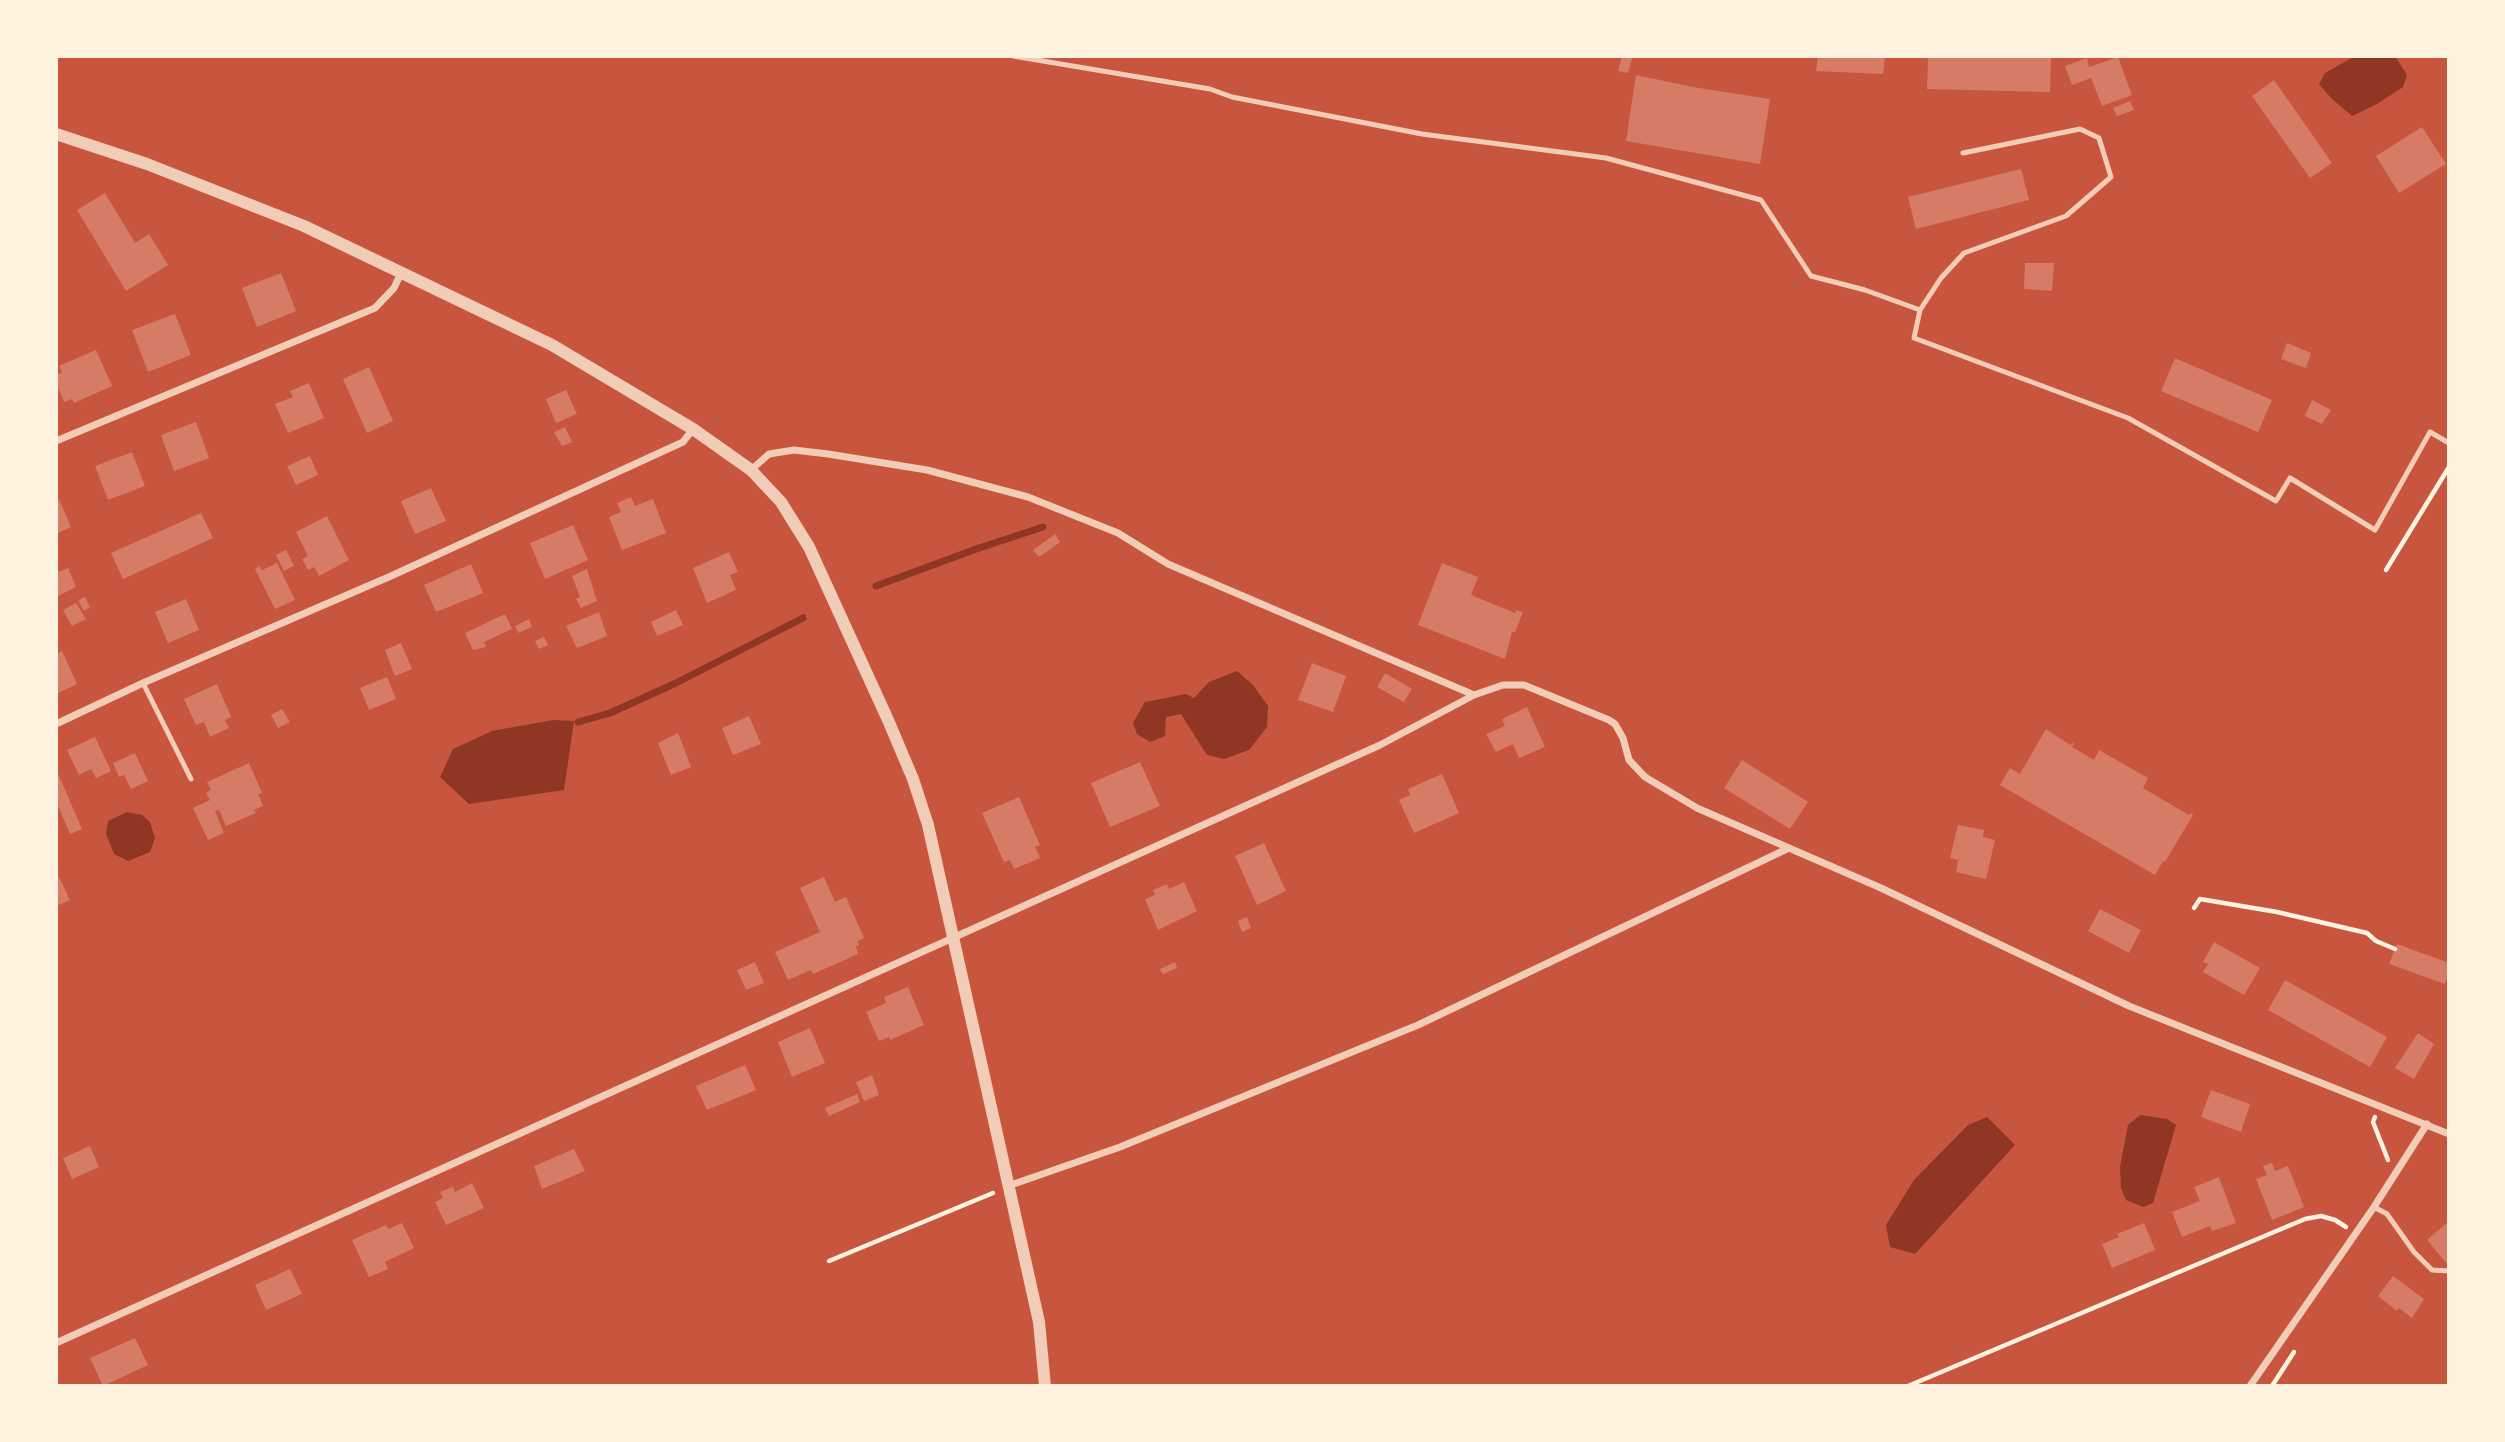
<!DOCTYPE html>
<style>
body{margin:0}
#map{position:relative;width:2505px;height:1442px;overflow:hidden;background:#c8553d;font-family:Manrope,sans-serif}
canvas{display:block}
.frame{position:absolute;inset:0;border:58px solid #fff3e0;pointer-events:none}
</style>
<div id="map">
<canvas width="2505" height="1442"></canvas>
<div class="frame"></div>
</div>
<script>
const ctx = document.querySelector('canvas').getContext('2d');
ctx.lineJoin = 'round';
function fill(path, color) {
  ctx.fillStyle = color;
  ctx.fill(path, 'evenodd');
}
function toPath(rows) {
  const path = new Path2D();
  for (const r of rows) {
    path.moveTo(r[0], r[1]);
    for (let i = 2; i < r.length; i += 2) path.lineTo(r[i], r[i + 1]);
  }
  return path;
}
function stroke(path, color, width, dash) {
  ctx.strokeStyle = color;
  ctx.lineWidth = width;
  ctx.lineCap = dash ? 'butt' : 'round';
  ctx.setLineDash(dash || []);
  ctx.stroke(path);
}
const water = toPath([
 [2355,56,2395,56,2407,75,2403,87,2377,104,2352,116,2331,98,2319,84,2325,73],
 [1237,671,1253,685,1268,706,1267,727,1249,750,1224,759,1207,755,1181,714,1166,717,1165,736,1150,742,1137,734,1133,723,1145,702,1186,694,1194,698,1209,682],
 [553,720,574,721,564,790,469,804,440,777,453,749,492,731],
 [127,812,142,815,150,822,155,838,150,852,128,861,114,854,106,834,108,821],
 [2140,1115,2167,1119,2176,1125,2153,1203,2143,1207,2126,1200,2121,1188,2120,1167,2128,1125],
 [1987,1117,2015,1145,1915,1254,1890,1247,1886,1225,1914,1180,1968,1125]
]);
const stream = toPath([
 [876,586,979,548,1043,527],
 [578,722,610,713,676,683,803,618]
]);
const building = toPath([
 [1622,56,1633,56,1628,73,1618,71],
 [1818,56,1885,56,1883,74,1816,71],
 [1928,56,2051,56,2050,92,1927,89],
 [2118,57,2132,95,2102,106,2091,78,2072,85,2065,66,2087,58,2089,67],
 [1636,75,1693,87,1770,99,1760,164,1626,141],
 [2274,80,2332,163,2310,178,2252,96],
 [2130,101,2134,110,2117,116,2113,108],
 [2422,127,2446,164,2399,193,2376,156],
 [2021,169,2029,200,1916,229,1908,197],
 [105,193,135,243,149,234,168,265,126,291,77,210],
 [2025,263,2054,263,2052,291,2024,289],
 [281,273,296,311,257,327,242,288],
 [175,314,191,355,148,372,132,330],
 [2287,343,2311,353,2306,368,2281,359],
 [96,350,112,386,74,403,72,399,64,402,56,383,56,375,62,372,59,366],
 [2175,358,2272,400,2258,432,2161,391],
 [369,367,393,421,367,433,343,379],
 [309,383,324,418,288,433,275,404,293,397,290,391],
 [566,390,577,414,556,423,546,399],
 [2312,400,2331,410,2322,424,2305,416],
 [196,422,209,458,174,471,161,435],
 [565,427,572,442,562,446,554,432],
 [132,452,145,486,108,500,95,466],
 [310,456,318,475,296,485,287,466],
 [431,488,446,521,415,534,401,501],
 [56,492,71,527,56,534],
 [631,497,635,506,653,499,666,533,622,550,609,517,621,512,617,503],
 [201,513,213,538,123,579,111,553],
 [327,516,349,560,319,576,314,567,308,570,302,559,308,556,296,532],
 [573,525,588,560,545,579,530,543],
 [1055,534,1060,542,1039,557,1033,550],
 [286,550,294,566,284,571,276,555],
 [729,552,738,572,730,575,736,590,707,603,693,568],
 [277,563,295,600,275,609,255,569,260,566,262,570],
 [1442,563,1478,577,1471,595,1515,613,1516,610,1523,612,1515,632,1512,632,1505,659,1418,625],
 [471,564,483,593,436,612,424,585],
 [56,565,59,572,68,568,76,587,56,597],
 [587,569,597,601,581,608,576,599,580,597,572,576],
 [85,597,90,607,84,611,78,600],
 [186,599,199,630,168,643,155,612],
 [76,603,86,619,72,626,63,610],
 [676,610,683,625,657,636,651,622],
 [599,612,607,636,577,648,566,626],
 [505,614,512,629,484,642,486,647,473,650,465,633],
 [529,619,532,627,518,633,515,626],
 [544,637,548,645,539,649,535,641],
 [401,643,412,669,395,676,385,650],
 [62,651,77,684,56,694,56,654],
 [1312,663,1346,676,1333,712,1298,700],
 [1385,673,1412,689,1404,702,1377,687],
 [387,677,396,699,369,710,360,688],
 [217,684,231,717,225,720,229,728,210,737,204,722,196,725,184,699],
 [1527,707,1545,747,1519,758,1513,744,1496,752,1486,734,1505,726,1502,719],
 [282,709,290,722,278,728,271,715],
 [749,716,761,744,733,755,722,728],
 [2046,729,2070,745,2074,742,2072,747,2094,760,2099,750,2148,778,2143,788,2189,815,2190,813,2193,815,2165,862,2163,861,2155,875,2000,785,2010,768,2020,774],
 [678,733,691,767,671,775,658,743],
 [95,737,111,771,96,778,91,769,79,775,67,750],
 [135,753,148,781,131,789,124,775,119,777,113,763],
 [1742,760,1808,802,1790,829,1724,788],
 [1140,762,1160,806,1110,827,1091,783],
 [249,763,262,793,258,794,263,806,254,810,256,813,226,826,219,810,215,811,224,833,208,840,193,808,210,800,206,793,211,790,207,782],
 [56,769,82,829,70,834,56,801],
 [1442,774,1459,813,1414,833,1399,800,1410,795,1408,789],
 [1019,797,1040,845,1035,847,1040,858,1014,869,1010,860,1004,862,982,813],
 [1958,825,1984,830,1983,837,1995,840,1986,879,1956,872,1958,860,1950,858],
 [1264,843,1286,891,1257,905,1235,856],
 [56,871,70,900,56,906],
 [824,877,835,902,846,897,864,938,858,941,859,945,856,946,858,954,813,974,811,970,788,980,775,952,820,932,800,888],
 [1184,882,1197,911,1158,930,1145,899,1155,895,1153,890,1167,884,1169,889],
 [2100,909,2141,930,2129,953,2088,931],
 [1247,917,1251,928,1242,932,1238,921],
 [2214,942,2260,968,2244,995,2203,972,2208,964,2203,962],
 [2397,944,2449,963,2449,972,2445,984,2389,964],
 [755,962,764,983,746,990,737,970],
 [1175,962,1177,968,1163,974,1160,969],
 [2285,980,2387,1037,2370,1067,2268,1010],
 [908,987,924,1025,890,1040,889,1037,879,1041,866,1012,886,1003,884,997],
 [810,1028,825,1063,792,1077,778,1042],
 [2418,1033,2434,1044,2414,1079,2395,1068],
 [745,1065,756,1090,707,1110,696,1086],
 [872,1075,879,1095,864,1101,856,1082],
 [2211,1090,2250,1104,2241,1132,2201,1117],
 [857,1094,860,1102,829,1116,825,1108],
 [90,1146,99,1167,72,1179,63,1158],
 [574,1149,585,1171,542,1189,534,1166],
 [2272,1163,2275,1171,2288,1166,2304,1207,2272,1220,2256,1179,2267,1175,2263,1166],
 [2219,1177,2236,1223,2212,1231,2210,1226,2182,1237,2172,1212,2200,1201,2194,1187],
 [472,1183,484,1208,446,1225,435,1202,443,1198,440,1192,453,1187,455,1192],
 [2449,1221,2449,1263,2447,1264,2427,1240],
 [402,1223,414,1248,385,1262,388,1269,369,1277,352,1240,386,1225,388,1229],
 [2144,1223,2155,1250,2112,1268,2102,1244,2119,1237,2117,1234],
 [290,1269,302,1294,266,1310,255,1285],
 [2393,1276,2424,1299,2412,1318,2399,1308,2397,1311,2378,1296],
 [135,1338,148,1365,103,1386,90,1358]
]);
const path = toPath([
 [2386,570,2449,467],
 [2194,908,2200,899,2277,912,2367,933,2376,941,2395,949],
 [2375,1117,2373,1122,2388,1160],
 [829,1261,993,1193],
 [1908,1386,2305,1219,2321,1216,2335,1220,2346,1227],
 [2272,1386,2294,1352]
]);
const service = toPath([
 [1013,56,1210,89,1232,97,1422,134,1606,158,1761,200,1811,276,1865,290,1920,310],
 [1963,153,2080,129,2099,138,2111,177,2066,216,1964,253,1941,278,1920,310,1914,338,2128,418,2276,501,2290,478,2375,530,2430,432,2449,443],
 [143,683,191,779],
 [2374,1207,2387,1214,2414,1252,2432,1270,2449,1271]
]);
const minor = toPath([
 [56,441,375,308,394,288,401,273],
 [751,470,769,454,794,450,828,454,927,470,1028,497,1118,533,1168,564,1474,695,1503,685,1524,685,1609,720,1615,724,1623,738,1629,760,1645,777,1697,808,1881,888,2129,1006,2449,1134],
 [56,724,143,683,391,576,683,442,693,429],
 [1008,1186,1120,1147,1418,1025,1789,848],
 [56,1343,1380,745,1474,695],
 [2250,1386,2374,1207,2427,1124]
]);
const tertiary = toPath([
 [56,134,147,164,304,226,552,345,693,429,751,470,781,502,809,547,888,720,913,779,928,825,1039,1322,1045,1386]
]);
fill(water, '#8f3625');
stroke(stream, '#8f3625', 7);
fill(building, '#d67c66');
stroke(path, '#fff3e0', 4.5);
stroke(service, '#f1ccb7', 5);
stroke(minor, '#f1ccb7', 7);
stroke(tertiary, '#f1ccb7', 12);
</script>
